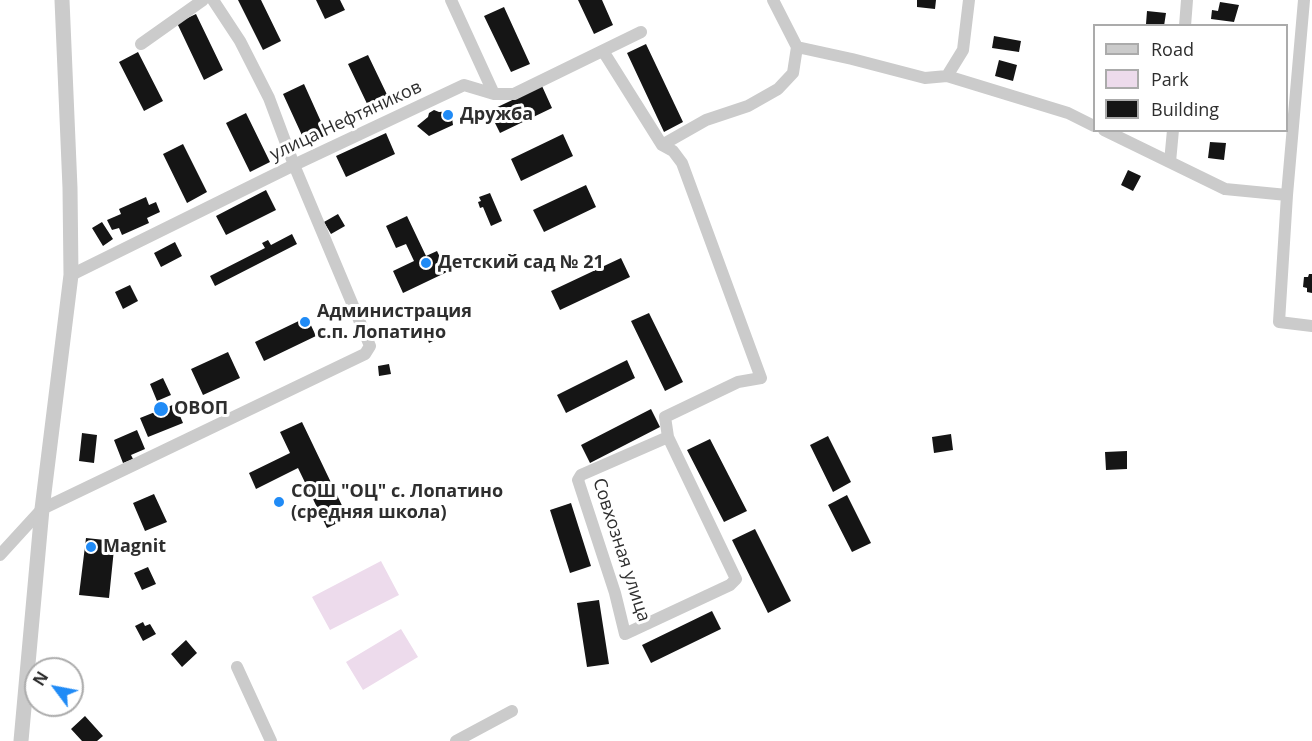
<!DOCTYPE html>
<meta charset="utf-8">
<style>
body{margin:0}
#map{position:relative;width:1312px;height:741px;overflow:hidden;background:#fff;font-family:"Open Sans",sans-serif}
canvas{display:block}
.legend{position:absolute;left:1093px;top:24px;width:195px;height:108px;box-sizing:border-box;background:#fff;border:2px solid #ababab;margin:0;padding:8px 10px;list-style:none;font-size:18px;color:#2e2e2e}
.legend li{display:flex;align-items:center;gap:12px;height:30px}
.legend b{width:30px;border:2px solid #ababab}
.north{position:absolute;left:24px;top:657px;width:60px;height:60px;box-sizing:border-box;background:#fff;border:2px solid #ababab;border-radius:50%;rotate:302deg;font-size:16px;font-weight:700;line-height:24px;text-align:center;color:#2e2e2e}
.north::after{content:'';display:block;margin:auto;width:21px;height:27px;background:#208bf6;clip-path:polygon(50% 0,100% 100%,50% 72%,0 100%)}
</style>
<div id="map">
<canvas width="1312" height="741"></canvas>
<ul class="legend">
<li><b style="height:8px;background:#cbcbcb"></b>Road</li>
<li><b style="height:16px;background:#eddbec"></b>Park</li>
<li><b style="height:16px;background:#151515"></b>Building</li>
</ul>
<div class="north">N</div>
</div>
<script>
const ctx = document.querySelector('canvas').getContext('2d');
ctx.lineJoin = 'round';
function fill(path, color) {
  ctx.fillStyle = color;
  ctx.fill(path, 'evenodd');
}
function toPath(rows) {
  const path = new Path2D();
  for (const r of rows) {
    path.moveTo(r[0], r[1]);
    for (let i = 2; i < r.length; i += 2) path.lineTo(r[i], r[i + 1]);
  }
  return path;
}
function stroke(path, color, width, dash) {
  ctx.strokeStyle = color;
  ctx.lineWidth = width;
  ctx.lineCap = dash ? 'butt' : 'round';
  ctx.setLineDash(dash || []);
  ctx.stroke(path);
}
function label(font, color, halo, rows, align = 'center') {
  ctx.font = font + ' "Open Sans",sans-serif';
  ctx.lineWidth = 6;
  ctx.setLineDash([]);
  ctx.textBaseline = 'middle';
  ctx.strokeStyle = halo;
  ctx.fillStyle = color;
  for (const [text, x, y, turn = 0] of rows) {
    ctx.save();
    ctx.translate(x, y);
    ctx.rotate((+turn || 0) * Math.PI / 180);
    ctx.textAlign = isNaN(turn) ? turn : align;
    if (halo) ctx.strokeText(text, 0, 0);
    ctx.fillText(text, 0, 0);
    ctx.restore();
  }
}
const green = toPath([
 [381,561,399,595,330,630,312,597],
 [401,629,418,657,363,690,346,662]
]);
const building = toPath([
 [238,0,261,0,281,41,263,50],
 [316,0,340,0,345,10,325,19],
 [578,0,602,0,613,25,594,34],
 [917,0,936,0,935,9,917,7],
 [1220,2,1239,5,1234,22,1211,19,1212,10,1218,11],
 [504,7,530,64,511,72,484,16],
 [1147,11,1166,13,1164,26,1146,24],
 [196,14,223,70,204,80,177,23],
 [994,36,1021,41,1019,52,992,48],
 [646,44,683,122,664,132,627,53],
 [138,52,163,101,144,111,119,62],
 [368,55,391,103,371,112,348,64],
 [999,60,1017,65,1013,81,995,76],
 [304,84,327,135,306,144,283,94],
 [542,86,552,108,500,133,489,111],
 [434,110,439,112,451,111,453,125,429,136,417,126,428,117,429,113],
 [246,113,270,162,250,172,226,123],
 [386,133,395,154,346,177,336,156],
 [563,134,573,156,521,181,511,159],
 [1210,142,1226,143,1224,160,1208,158],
 [183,144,207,192,187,203,163,154],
 [1128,170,1141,176,1133,191,1121,185],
 [586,185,596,207,544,232,533,210],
 [266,190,276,210,226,235,216,216],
 [490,193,502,221,491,226,483,207,480,208,478,202,481,201,479,197],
 [146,197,149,205,156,202,160,212,147,218,149,223,122,235,119,228,112,230,107,220,121,214,119,209],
 [338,214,345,226,331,234,324,222],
 [407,216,426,256,437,251,447,272,403,293,393,271,414,261,406,244,396,248,386,226],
 [102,222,113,239,103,246,92,228],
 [292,234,297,244,215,286,210,276,265,248,262,243,268,240,271,245],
 [175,242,182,256,161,267,154,253],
 [621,258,630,277,560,310,551,291],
 [1309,274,1312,274,1312,293,1307,292,1307,288,1303,287,1304,277,1308,277],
 [130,285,138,301,123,309,115,292],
 [649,313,683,382,665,391,631,321],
 [307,317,316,336,264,361,255,342],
 [433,330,437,339,429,343,425,333],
 [228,352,240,378,203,395,191,369],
 [627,360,635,378,566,413,557,395],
 [389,364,391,374,379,376,378,366],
 [163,378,171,395,157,401,150,384],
 [175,404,183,423,148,437,140,418],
 [651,409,660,427,590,463,581,445],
 [302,422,348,518,327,528,298,468,256,489,249,473,290,453,280,432],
 [137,430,145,449,131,455,133,459,123,463,114,440],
 [82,433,97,435,94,463,79,461],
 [951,434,953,450,934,453,932,437],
 [828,436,851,482,833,492,810,445],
 [710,439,747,511,724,522,687,450],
 [1127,451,1127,469,1106,470,1105,452],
 [154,494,167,522,145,531,133,503],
 [847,495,871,543,852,552,828,505],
 [571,503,591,566,570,573,550,510],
 [755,529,791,601,768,613,732,540],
 [86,538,105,540,104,548,114,549,109,598,79,595],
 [148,567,156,584,142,590,134,573],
 [599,600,609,664,587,667,577,603],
 [712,611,721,629,651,663,642,645],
 [143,622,145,626,150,624,156,634,143,641,135,626],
 [186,640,197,653,182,667,171,654],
 [85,716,103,736,97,741,82,741,71,729]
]);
const minor = toPath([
 [451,0,494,94],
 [1185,26,1187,0],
 [141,44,203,0],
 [797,47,852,59,925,78,947,76,963,50,969,0],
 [603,51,662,145,673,151,682,163,761,378,738,382,665,417,668,437,581,475,578,480,615,593,625,634,730,585,736,579,668,437],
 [947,76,1068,113,1094,126],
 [1104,130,1225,189,1287,195,1279,322,1312,326],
 [662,145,706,120,748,106,778,89,793,73,797,47,773,0],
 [1170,162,1173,130],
 [1287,195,1304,0],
 [71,275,294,165,464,85,494,94,514,94,641,32],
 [0,555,42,509,365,354,370,346,294,165,269,98,240,41,213,0],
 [237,667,271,741],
 [456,741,512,711]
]);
const tertiary = toPath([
 [21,741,42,509,71,275,70,188,62,0]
]);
const markers = [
 [448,115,6,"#208bf6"],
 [426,263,6,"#208bf6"],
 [305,322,6,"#208bf6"],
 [161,409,8,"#208bf6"],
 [279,502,6,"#208bf6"],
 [91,547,6,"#208bf6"]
];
const poiNames = [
 ["Дружба",460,115],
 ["Детский сад № 21",438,263],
 ["Администрация",317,312],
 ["с.п. Лопатино",317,333],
 ["ОВОП",174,409],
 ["СОШ \"ОЦ\" с. Лопатино",291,492],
 ["(средняя школа)",291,513],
 ["Magnit",103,547]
];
const streetNames = [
 ["улица Нефтяников",346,121,-25],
 ["Совхозная улица",621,550,72]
];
fill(green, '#eddbec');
fill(building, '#151515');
stroke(minor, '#cbcbcb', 12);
stroke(tertiary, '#cbcbcb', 15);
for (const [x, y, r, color] of markers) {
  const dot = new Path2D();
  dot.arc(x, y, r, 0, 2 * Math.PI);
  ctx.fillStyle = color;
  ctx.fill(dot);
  stroke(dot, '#fff', 2);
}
label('bold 18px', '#2e2e2e', '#fff', poiNames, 'left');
label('18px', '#2e2e2e', '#fff', streetNames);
</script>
